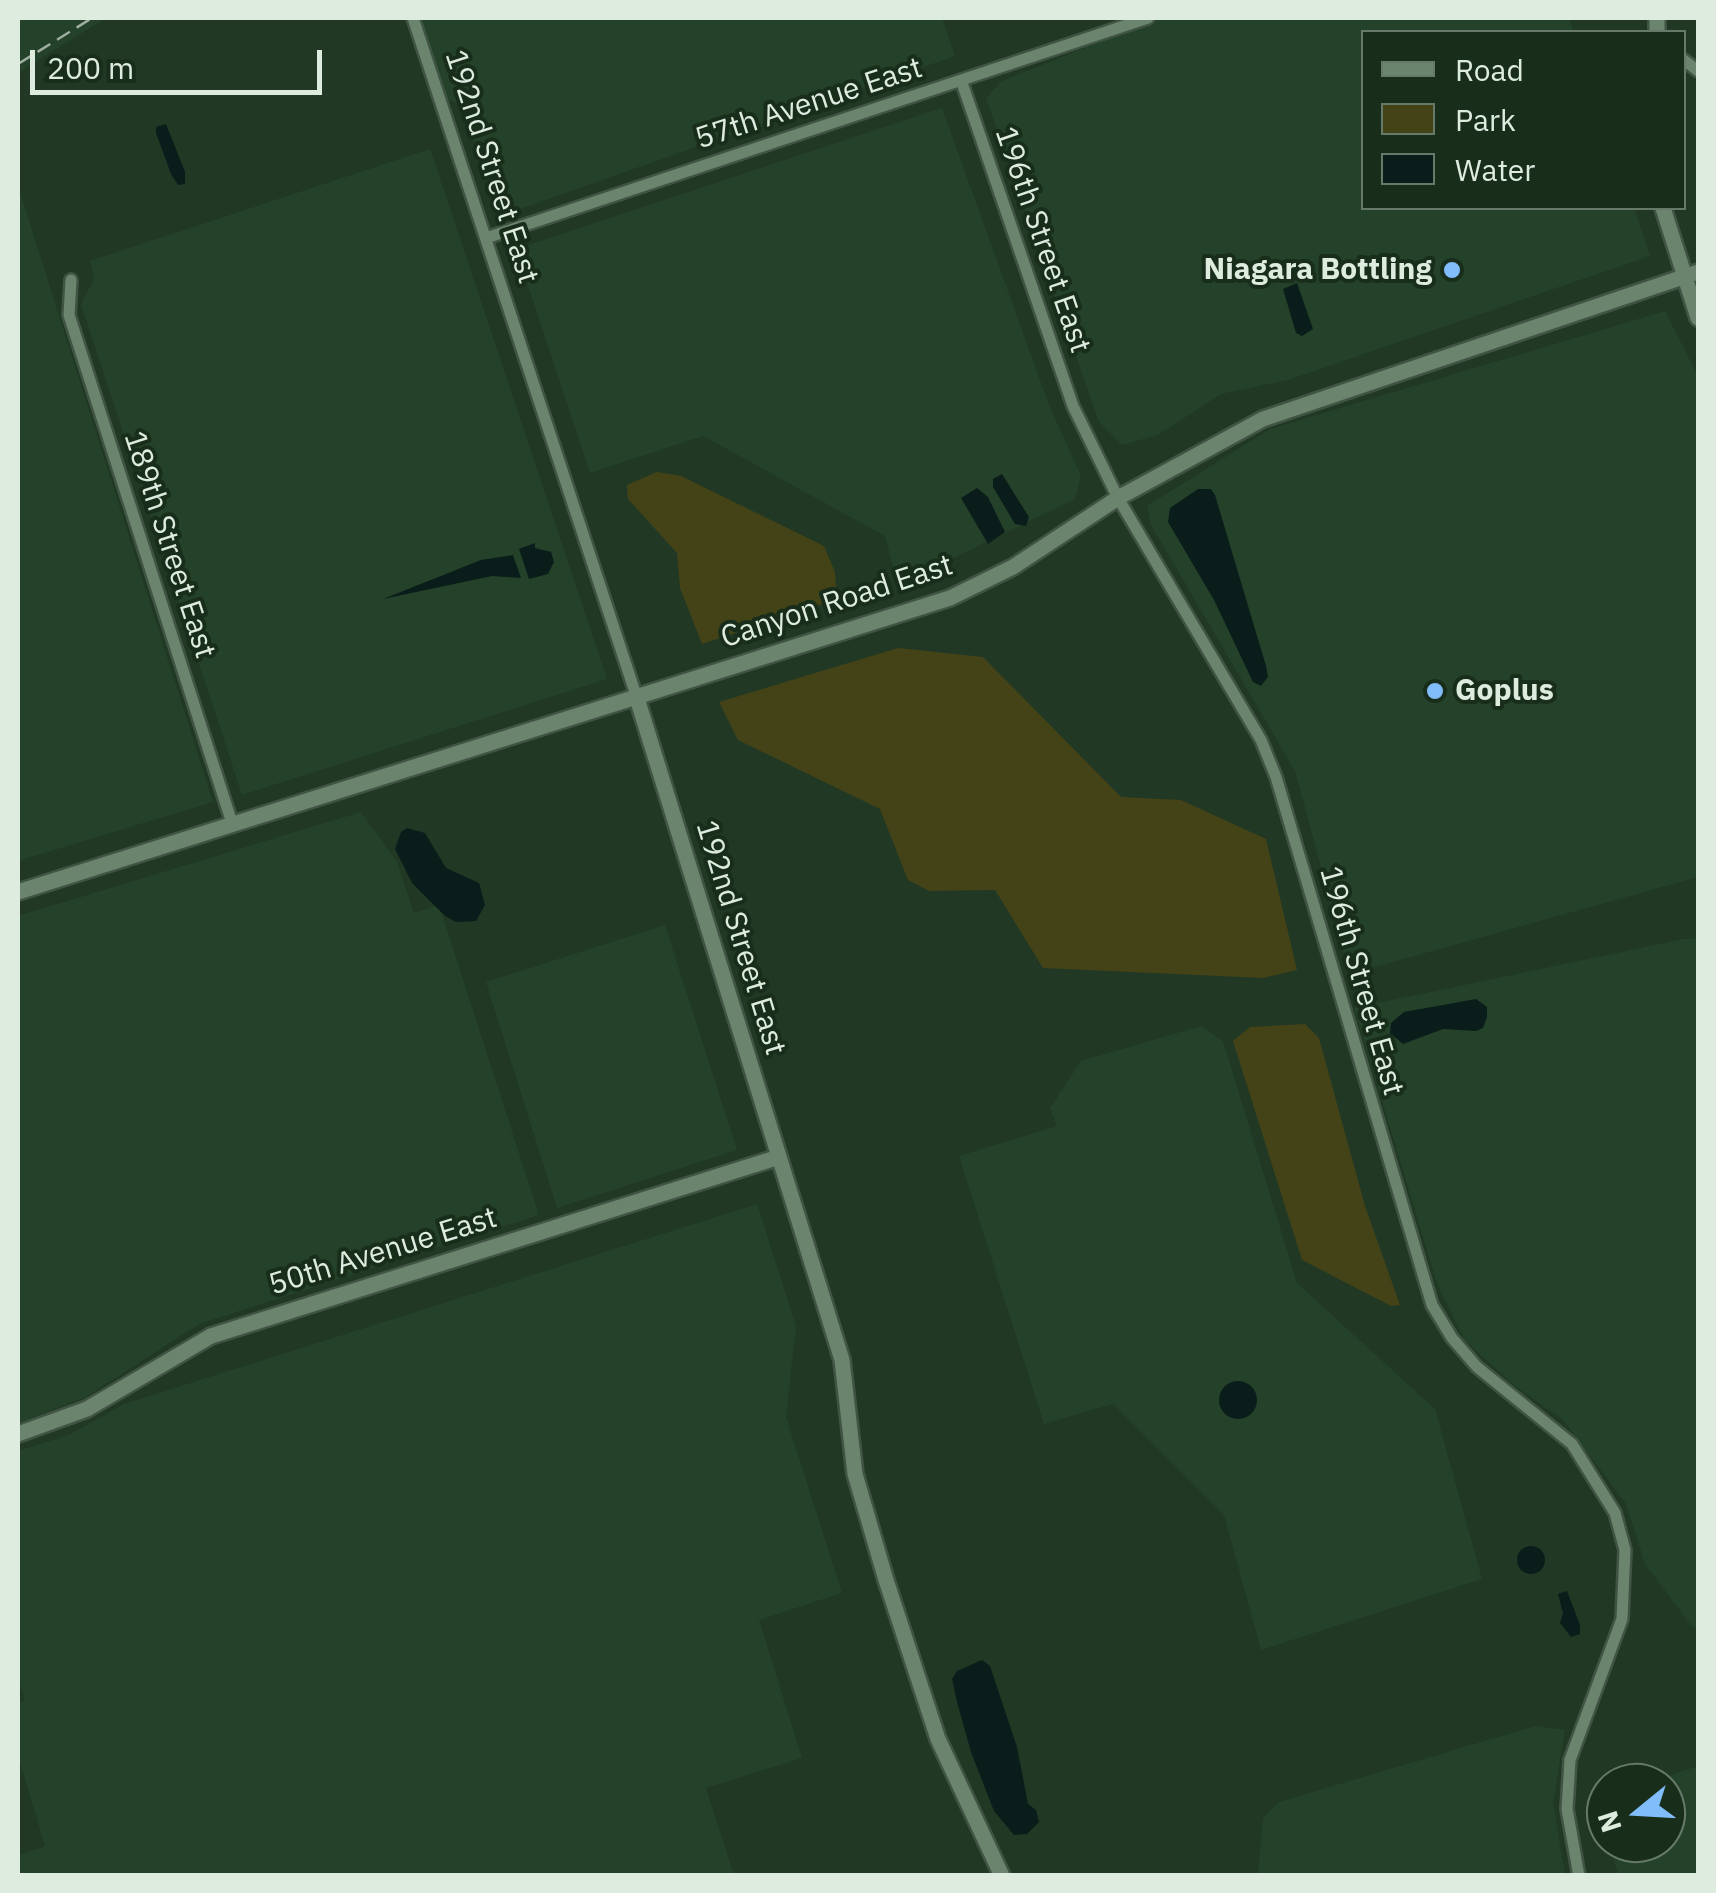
<!DOCTYPE html>
<style>
body{margin:0}
#map{position:relative;width:1716px;height:1893px;overflow:hidden;background:#213825;font-family:"IBM Plex Sans",sans-serif}
canvas{display:block}
.frame{position:absolute;inset:0;border:20px solid #deece0;pointer-events:none}
.legend{position:absolute;left:1361px;top:30px;width:325px;height:180px;box-sizing:border-box;background:#182e1b;border:2px solid #677a6a;margin:0;padding:12px 18px;list-style:none;font-size:30px;color:#deece0}
.legend li{display:flex;align-items:center;gap:20px;height:50px}
.legend b{width:50px;border:2px solid #677a6a}
.north{position:absolute;left:1586px;top:1763px;width:100px;height:100px;box-sizing:border-box;background:#182e1b;border:2px solid #677a6a;border-radius:50%;rotate:252deg;font-size:28px;font-weight:700;line-height:40px;text-align:center;color:#deece0}
.north::after{content:'';display:block;margin:auto;width:35px;height:45px;background:#80bdfa;clip-path:polygon(50% 0,100% 100%,50% 72%,0 100%)}
.scale{position:absolute;left:30px;top:50px;width:292px;height:45px;box-sizing:border-box;border:5px solid #deece0;border-top:0;padding-left:12px;font-size:30px;line-height:35px;white-space:nowrap;color:#deece0;-webkit-text-stroke:8px #182e1b;paint-order:stroke}
</style>
<div id="map">
<canvas width="1716" height="1893"></canvas>
<div class="frame"></div>
<ul class="legend">
<li><b style="height:12px;background:#6b846e"></b>Road</li>
<li><b style="height:28px;background:#444317"></b>Park</li>
<li><b style="height:28px;background:#0b1d1b"></b>Water</li>
</ul>
<div class="north">N</div>
<div class="scale">200 m</div>
</div>
<script>
const ctx = document.querySelector('canvas').getContext('2d');
ctx.lineJoin = 'round';
function fill(path, color) {
  ctx.fillStyle = color;
  ctx.fill(path, 'evenodd');
}
function toPath(rows) {
  const path = new Path2D();
  for (const r of rows) {
    if (r.length === 3) {
      path.moveTo(r[0] + r[2], r[1]);
      path.arc(r[0], r[1], r[2], 0, 2 * Math.PI);
      continue;
    }
    path.moveTo(r[0], r[1]);
    for (let i = 2; i < r.length; i += 2) path.lineTo(r[i], r[i + 1]);
  }
  return path;
}
function stroke(path, color, width, dash) {
  ctx.strokeStyle = color;
  ctx.lineWidth = width;
  ctx.lineCap = dash ? 'butt' : 'round';
  ctx.setLineDash(dash || []);
  ctx.stroke(path);
}
function label(font, color, halo, rows, align = 'center') {
  ctx.font = font + ' "IBM Plex Sans",sans-serif';
  ctx.lineWidth = 8;
  ctx.setLineDash([]);
  ctx.textBaseline = 'middle';
  ctx.strokeStyle = halo;
  ctx.fillStyle = color;
  for (const [text, x, y, turn = 0] of rows) {
    ctx.save();
    ctx.translate(x, y);
    ctx.rotate((+turn || 0) * Math.PI / 180);
    ctx.textAlign = isNaN(turn) ? turn : align;
    if (halo) ctx.strokeText(text, 0, 0);
    ctx.fillText(text, 0, 0);
    ctx.restore();
  }
}
const built = toPath([
 [18,18,106,18,18,73],
 [412,18,942,18,955,56,500,216,462,106,438,95],
 [1159,18,1569,18,1574,32,1364,32,1364,208,1634,208,1650,256,1288,380,1221,394,1158,435,1122,445,1099,422,986,98,1002,81],
 [942,108,1049,405,1081,476,1075,499,898,585,885,536,703,436,590,473,516,249],
 [430,149,607,679,242,795,81,304,94,279,90,261],
 [18,186,213,802,18,861],
 [1665,311,1698,376,1698,877,1350,974,1295,771,1151,525,1147,506,1270,429],
 [361,812,397,862,414,913,439,905,539,1215,199,1324,86,1397,18,1423,18,916],
 [665,925,737,1150,557,1208,486,982],
 [1684,939,1698,939,1698,1626,1693,1628,1645,1564,1626,1504,1563,1420,1515,1386,1465,1341,1437,1284,1354,1008],
 [1201,1026,1223,1041,1297,1283,1435,1409,1482,1579,1261,1650,1224,1515,1113,1404,1044,1424,959,1156,1057,1126,1050,1108,1081,1061],
 [757,1204,796,1326,786,1417,842,1593,759,1620,802,1758,706,1788,734,1875,18,1875,18,1856,45,1846,18,1756,18,1703,25,1700,18,1678,18,1451,69,1435,124,1404],
 [1535,1726,1565,1730,1553,1803,1565,1875,1258,1875,1263,1818,1279,1802],
 [1698,1766,1698,1875,1619,1875,1608,1843,1666,1843,1666,1783,1646,1783]
]);
const green = toPath([
 [657,472,681,476,824,546,835,572,837,599,702,644,680,588,677,553,628,499,627,485],
 [898,648,983,657,1121,797,1181,800,1266,839,1297,970,1263,978,1043,968,995,890,929,891,908,880,880,809,738,740,719,702],
 [1305,1024,1319,1038,1365,1206,1400,1305,1391,1306,1302,1260,1233,1041,1250,1027]
]);
const water = toPath([
 [166,124,185,172,185,184,178,185,171,174,156,133,156,127],
 [1297,283,1313,329,1302,336,1296,333,1283,289],
 [1002,474,1029,517,1026,526,1015,524,993,487,993,479],
 [977,488,988,497,1005,532,988,544,961,498],
 [1198,489,1211,489,1215,495,1266,666,1268,677,1261,686,1253,682,1214,600,1168,522,1170,508],
 [535,543,535,548,551,552,554,562,548,574,529,579,519,549],
 [513,555,521,578,492,576,383,599,481,560],
 [407,828,425,833,446,868,479,883,485,905,476,921,456,922,445,916,412,883,395,849,401,832],
 [1476,999,1487,1007,1487,1017,1483,1028,1476,1031,1443,1029,1403,1044,1390,1033,1391,1023,1404,1012],
 [1238,1400,19],
 [1531,1560,14],
 [1567,1591,1580,1625,1580,1634,1571,1637,1560,1623,1563,1613,1558,1594],
 [982,1660,990,1666,1017,1747,1028,1804,1036,1810,1039,1822,1027,1834,1014,1835,994,1811,971,1752,957,1702,952,1679,957,1671]
]);
const street = toPath([
 [413,18,636,695],
 [1684,60,1698,71],
 [961,80,1073,406,1118,498,1261,740,1276,777,1432,1305,1452,1338,1477,1367,1572,1444,1615,1513,1625,1550,1622,1619,1570,1760,1567,1809,1579,1876],
 [486,238,1148,18],
 [71,280,69,315,232,823]
]);
const secondary = toPath([
 [1657,18,1657,32],
 [1663,208,1698,318],
 [636,695,842,1360,855,1474,886,1580,938,1739,1002,1876],
 [18,892,950,598,1013,567,1118,498,1263,419,1698,272],
 [18,1434,87,1409,211,1336,779,1157]
]);
const rail = toPath([
 [18,64,92,18]
]);
const markers = [
 [1452,270,10,"#80bdfa"],
 [1435,691,10,"#80bdfa"]
];
const streetNames = [
 ["57th Avenue East",809,104,-18],
 ["192nd Street East",491,167,72],
 ["196th Street East",1042,240,71],
 ["189th Street East",169,545,72],
 ["Canyon Road East",837,602,-18],
 ["192nd Street East",740,938,73],
 ["196th Street East",1361,981,74],
 ["50th Avenue East",383,1252,-17]
];
const poiNames = [
 ["Niagara Bottling",1432,270],
 ["Goplus",1455,691,"left"]
];
fill(built, '#244129');
fill(green, '#444317');
fill(water, '#0b1d1b');
stroke(street, '#405444', 16);
stroke(secondary, '#405444', 20);
stroke(street, '#6b846e', 11);
stroke(secondary, '#6b846e', 15);
stroke(rail, '#9eafa1', 2.5, [15, 8]);
for (const [x, y, r, color] of markers) {
  const dot = new Path2D();
  dot.arc(x, y, r, 0, 2 * Math.PI);
  ctx.fillStyle = color;
  ctx.fill(dot);
  stroke(dot, '#182e1b', 4);
}
label('30px', '#deece0', '#182e1b', streetNames);
label('bold 30px', '#deece0', '#182e1b', poiNames, 'right');
</script>
